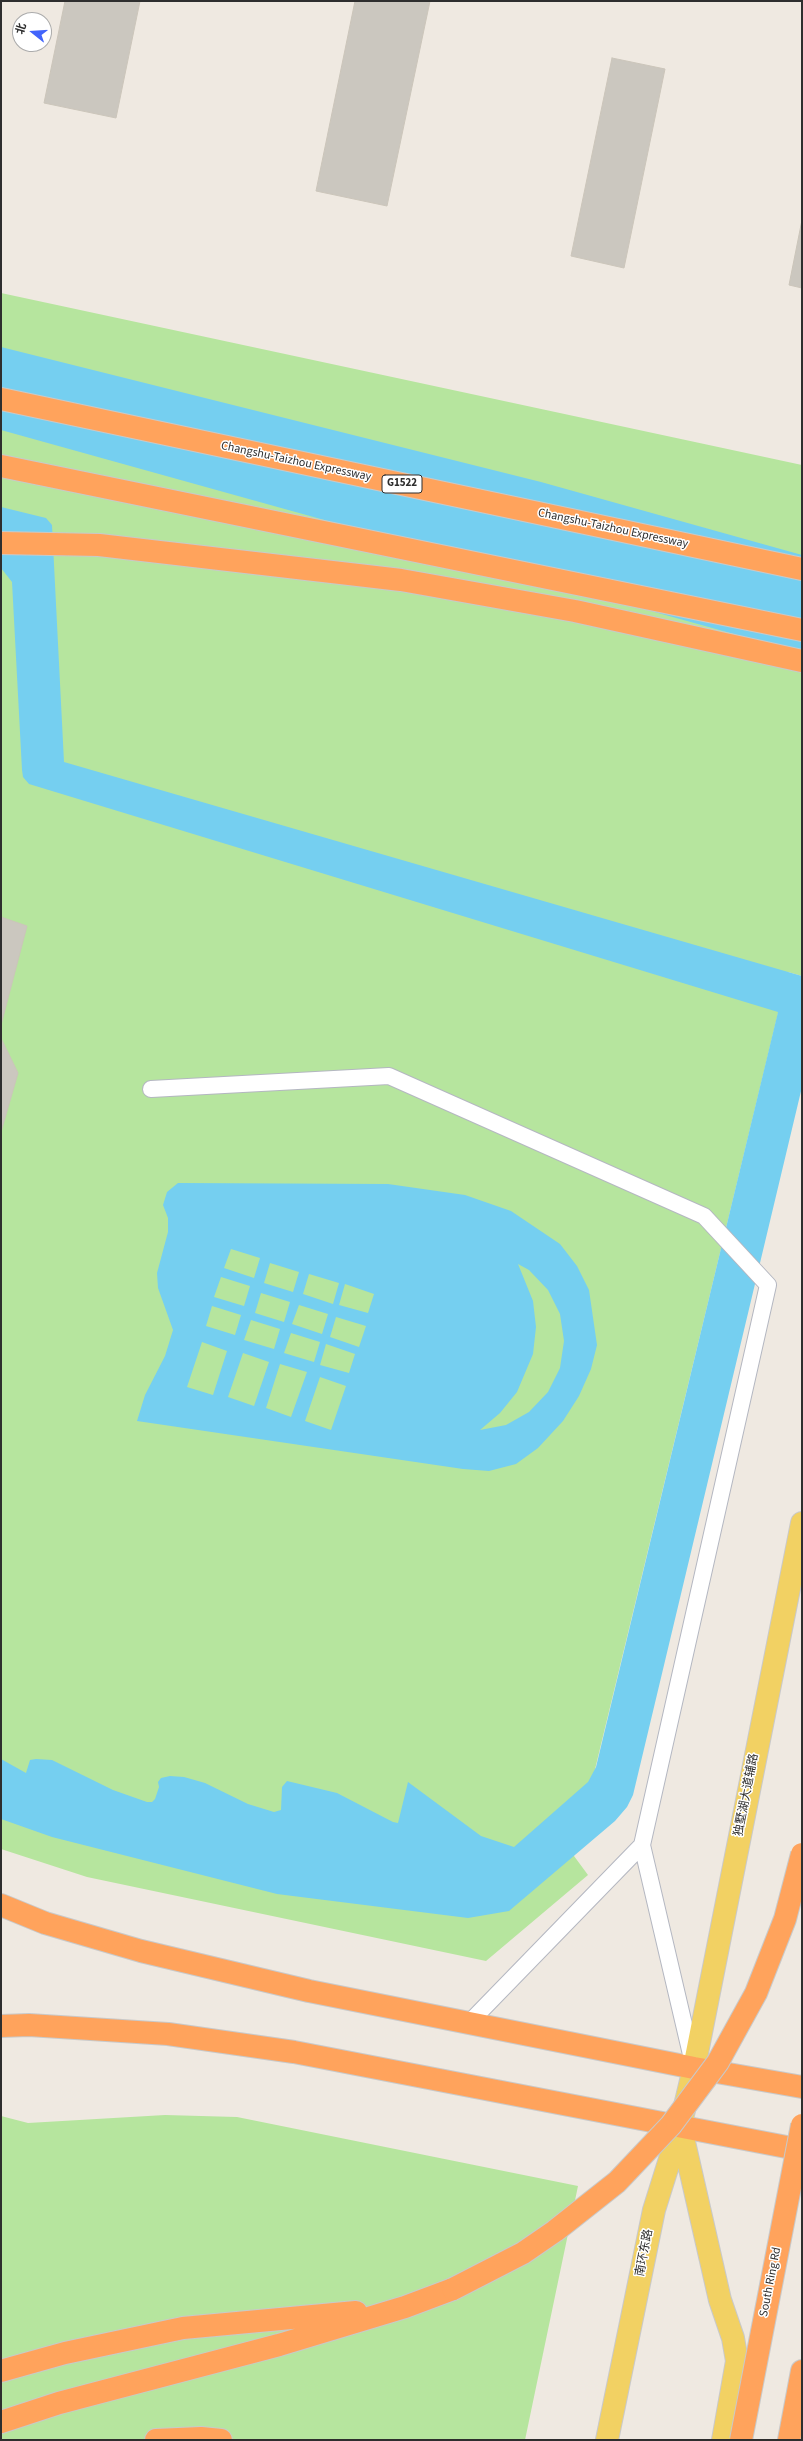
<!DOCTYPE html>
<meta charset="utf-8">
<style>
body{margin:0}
#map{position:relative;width:803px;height:2441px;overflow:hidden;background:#efe9e1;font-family:"Source Sans 3","Noto Sans SC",sans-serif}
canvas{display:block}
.frame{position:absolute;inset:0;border:2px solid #2e2e2e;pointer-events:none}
.north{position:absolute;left:12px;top:12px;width:40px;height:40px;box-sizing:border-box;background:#fff;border:1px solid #ababab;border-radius:50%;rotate:287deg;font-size:11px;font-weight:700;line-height:16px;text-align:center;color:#2e2e2e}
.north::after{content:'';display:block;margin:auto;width:14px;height:18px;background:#4264fb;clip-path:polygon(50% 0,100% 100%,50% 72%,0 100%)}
</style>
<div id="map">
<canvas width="803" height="2441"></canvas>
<div class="frame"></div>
<div class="north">北</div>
</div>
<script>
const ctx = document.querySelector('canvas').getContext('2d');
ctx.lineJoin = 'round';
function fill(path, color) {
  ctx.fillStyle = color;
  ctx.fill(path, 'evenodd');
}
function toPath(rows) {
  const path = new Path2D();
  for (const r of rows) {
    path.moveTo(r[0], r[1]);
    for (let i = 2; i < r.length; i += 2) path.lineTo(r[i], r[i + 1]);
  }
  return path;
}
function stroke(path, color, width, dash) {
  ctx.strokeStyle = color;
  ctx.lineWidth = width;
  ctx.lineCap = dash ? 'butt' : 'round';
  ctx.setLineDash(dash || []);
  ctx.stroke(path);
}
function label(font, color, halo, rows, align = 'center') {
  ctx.font = font + ' "Source Sans 3","Noto Sans SC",sans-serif';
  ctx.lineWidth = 3;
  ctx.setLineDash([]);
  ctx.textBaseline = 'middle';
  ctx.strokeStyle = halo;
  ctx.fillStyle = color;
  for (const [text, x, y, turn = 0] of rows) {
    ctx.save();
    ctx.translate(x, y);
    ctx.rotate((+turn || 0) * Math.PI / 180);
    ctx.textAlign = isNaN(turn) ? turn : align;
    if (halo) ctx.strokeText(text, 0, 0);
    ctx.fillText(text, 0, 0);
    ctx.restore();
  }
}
const green = toPath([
 [1,293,802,465,802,976,788,972,574,1856,588,1875,486,1961,87,1877,1,1849],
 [165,2115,237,2117,578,2186,525,2440,1,2440,1,2116,28,2123]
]);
const water = toPath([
 [1,347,541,482,802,555,802,653,1,430],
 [1,507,46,518,52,525,64,762,802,976,802,1087,633,1795,627,1807,615,1821,509,1911,468,1918,277,1894,52,1837,1,1819,1,1759,26,1773,30,1760,36,1759,52,1760,113,1790,147,1802,152,1802,155,1799,159,1787,158,1782,161,1778,170,1776,184,1777,205,1783,248,1804,274,1812,281,1810,282,1787,287,1781,337,1793,393,1822,398,1823,408,1782,481,1836,514,1847,588,1782,596,1767,778,1012,29,784,23,777,22,770,12,582,1,568],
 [178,1183,388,1184,465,1195,511,1211,560,1244,577,1266,589,1290,597,1345,591,1369,579,1396,563,1421,538,1448,516,1464,489,1471,463,1469,137,1421,145,1395,165,1356,173,1330,158,1288,157,1273,168,1232,168,1218,163,1205,167,1192],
 [231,1249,260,1258,254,1278,224,1268],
 [270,1263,299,1272,293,1292,264,1283],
 [518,1264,529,1270,548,1290,560,1314,564,1341,560,1368,548,1392,529,1412,506,1425,480,1430,500,1413,517,1392,533,1354,536,1327,533,1301],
 [309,1274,339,1283,333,1304,303,1294],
 [221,1277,250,1286,244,1306,214,1297],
 [345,1284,374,1294,368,1313,339,1305],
 [261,1293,290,1302,284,1322,255,1313],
 [299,1305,328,1314,322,1334,292,1324],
 [212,1306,241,1315,235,1335,206,1326],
 [336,1317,366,1326,359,1347,330,1337],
 [251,1320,280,1329,274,1349,244,1340],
 [291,1333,320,1342,314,1362,284,1353],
 [202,1342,227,1351,213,1395,187,1387],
 [326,1344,355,1354,349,1373,320,1365],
 [243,1353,269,1362,254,1406,228,1397],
 [280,1364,307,1372,291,1417,266,1408],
 [320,1377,346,1386,331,1430,305,1421]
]);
const building = toPath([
 [65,1,140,1,116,118,44,103,65,1],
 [355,1,430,1,387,206,316,191,355,1],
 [612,58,665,69,624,268,571,256,612,58],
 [802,220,802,288,789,285,802,220],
 [1,917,27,926,1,1025,1,917],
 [1,1038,18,1073,1,1132,1,1038]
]);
const lane = toPath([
 [151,1089,389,1076,704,1216,768,1285,642,1845,693,2063],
 [469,2023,642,1845]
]);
const primary = toPath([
 [681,2129,720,2300,733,2338,737,2361,723,2440],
 [607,2440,654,2210,680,2127,694,2068,802,1523]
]);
const highway = toPath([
 [1,399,802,569],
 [1,466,802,630],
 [1,543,99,545,401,580,575,611,802,661],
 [1,1905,45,1923,141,1951,309,1991,694,2068,802,2087],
 [1,2026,29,2025,168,2034,294,2052,802,2150],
 [1,2371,65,2353,183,2328,356,2312],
 [1,2422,59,2403,279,2345,405,2307,453,2289],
 [156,2440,201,2438,221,2440],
 [789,2440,802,2371]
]);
const highwayBridge = toPath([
 [453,2289,523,2253,555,2231,617,2182,671,2125,718,2062,756,1993,785,1919,802,1854],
 [741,2440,802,2125]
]);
const shields = [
 [402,484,40]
];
const shieldNames = [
 ["G1522",402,484]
];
const streetNames = [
 ["Changshu-Taizhou Expressway",296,462,12],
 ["Changshu-Taizhou Expressway",613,529,12],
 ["独墅湖大道辅路",747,1795,-79],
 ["南环东路",645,2253,-79],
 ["South Ring Rd",771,2282,-79]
];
fill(green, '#b6e59e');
fill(water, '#75cff0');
fill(building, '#cbc7bf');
stroke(building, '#cbc5ba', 1);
stroke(lane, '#b4b7c1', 18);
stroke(primary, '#c9c9c9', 24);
stroke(highway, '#c9c9c9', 24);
stroke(lane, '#fff', 16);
stroke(primary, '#f2d163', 22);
stroke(highway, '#ffa35c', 22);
stroke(highwayBridge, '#c9c9c9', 24, []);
stroke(highwayBridge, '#ffa35c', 22);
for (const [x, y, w] of shields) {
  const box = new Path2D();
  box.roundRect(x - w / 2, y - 9, w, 18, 3);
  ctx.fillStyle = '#fff';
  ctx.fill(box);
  stroke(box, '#2e2e2e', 1);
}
label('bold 11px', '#2e2e2e', null, shieldNames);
label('12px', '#2e2e2e', '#fff', streetNames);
</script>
